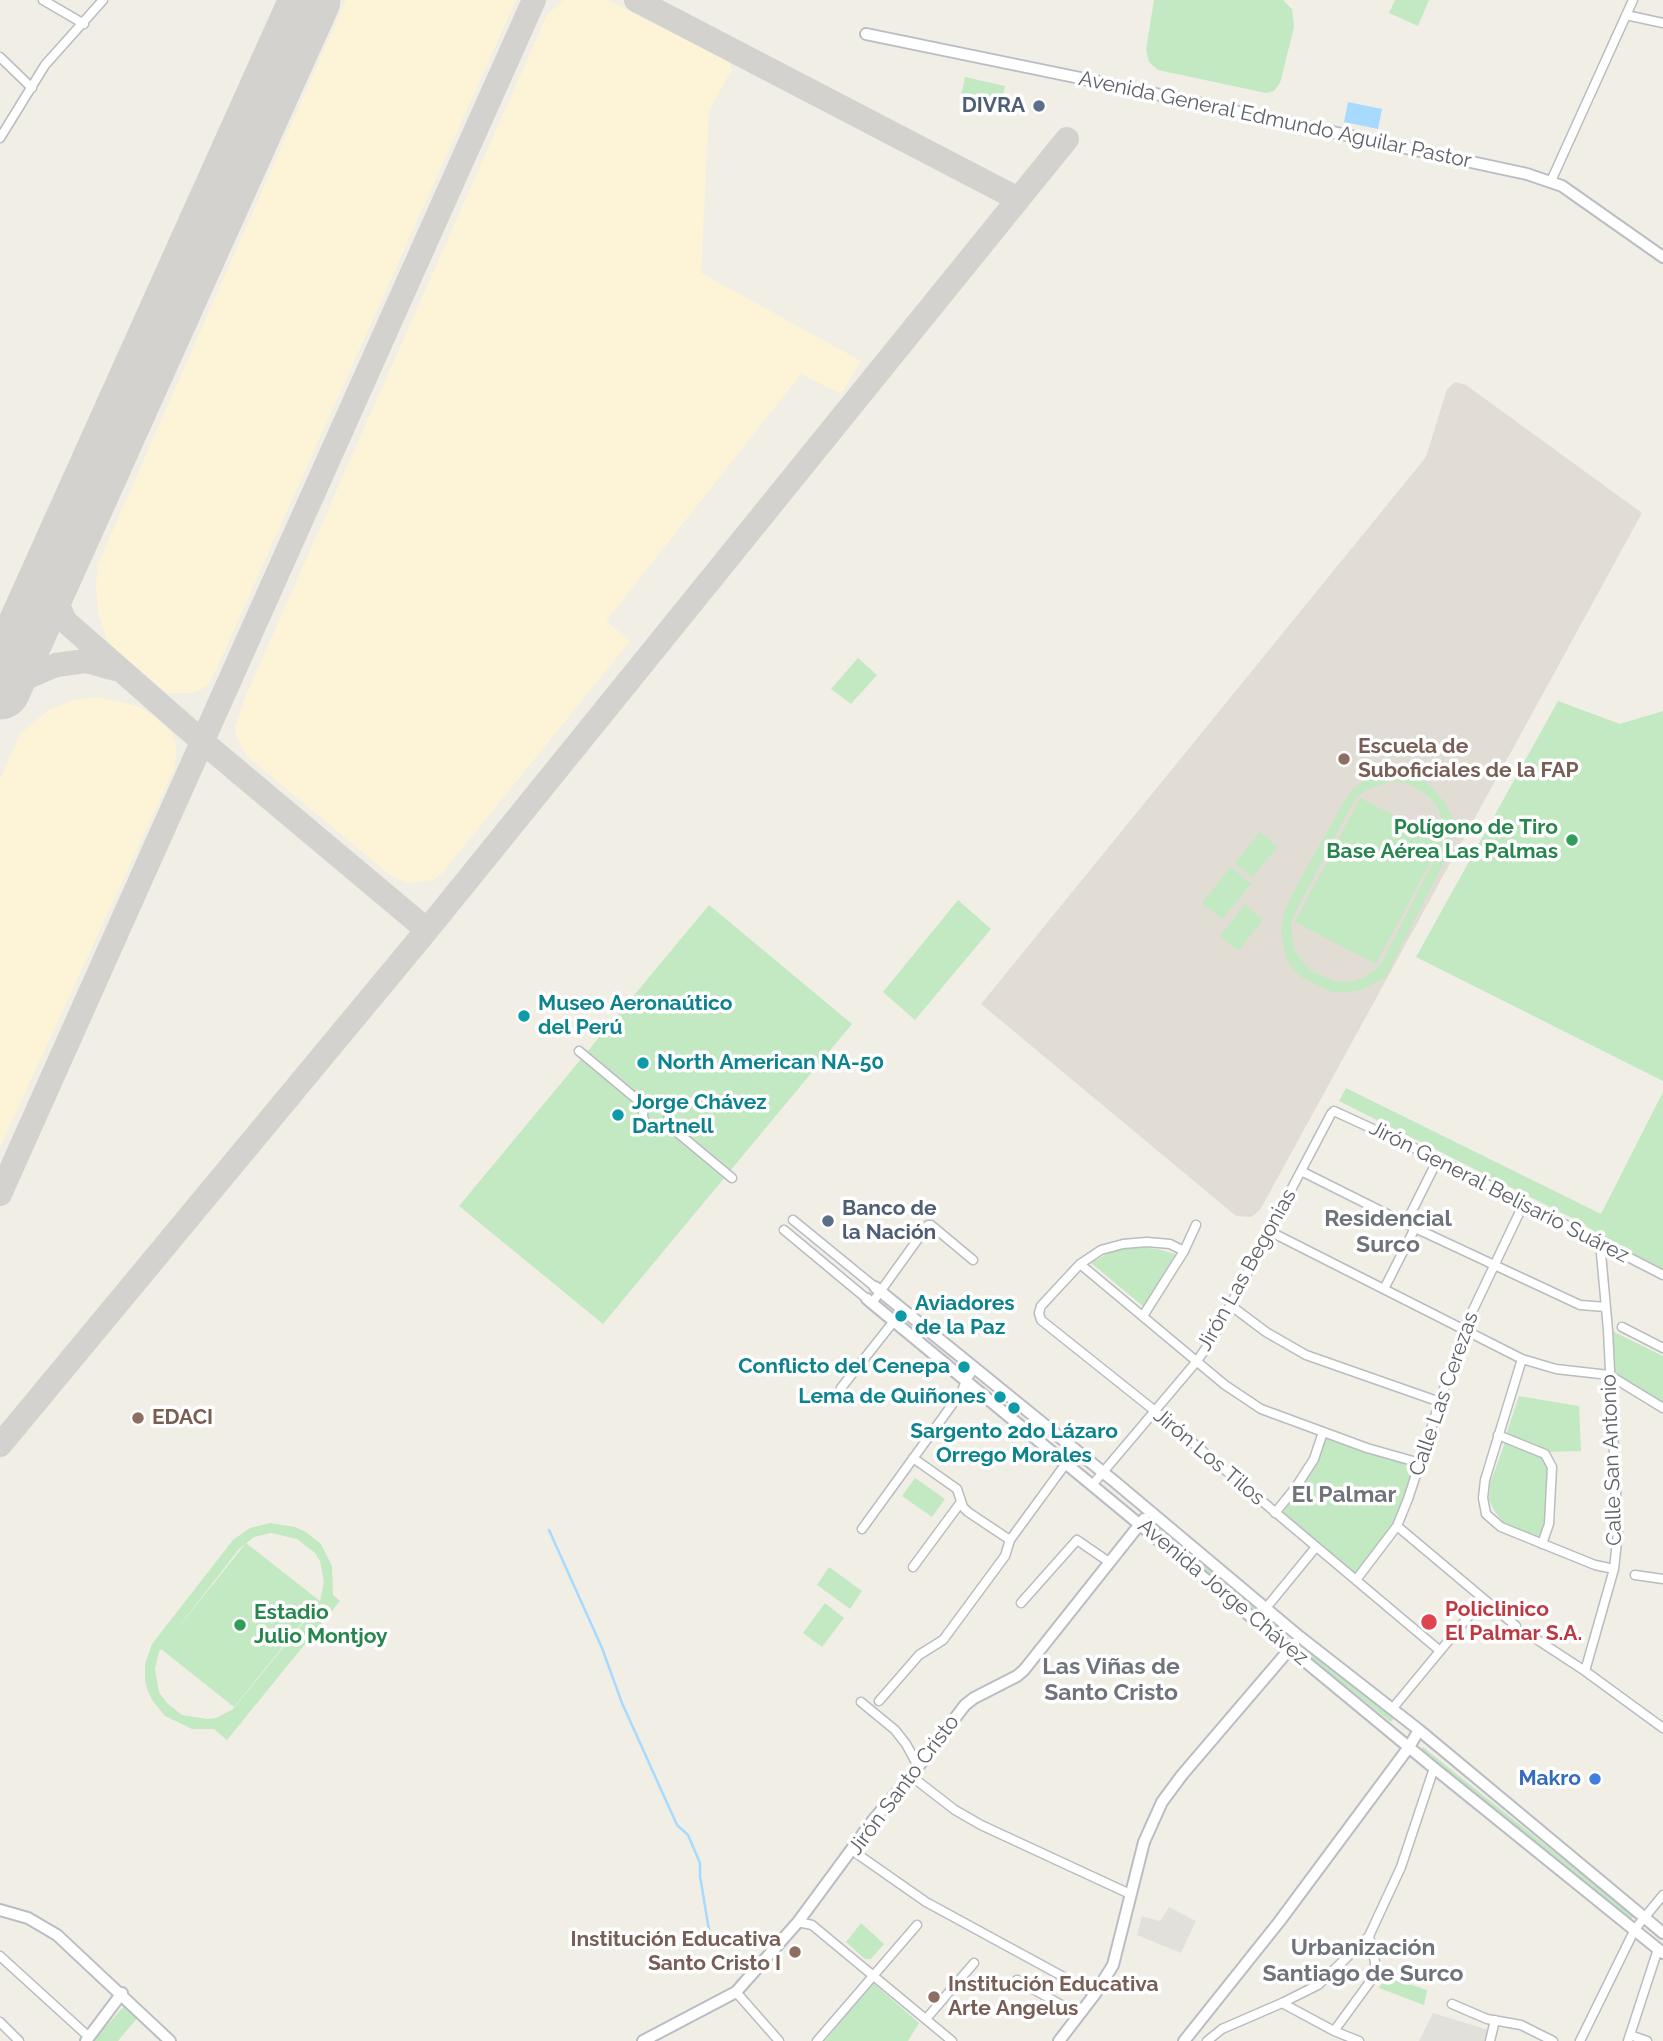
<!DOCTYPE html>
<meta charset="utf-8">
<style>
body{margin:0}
canvas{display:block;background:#f1eee6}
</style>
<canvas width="1663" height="2041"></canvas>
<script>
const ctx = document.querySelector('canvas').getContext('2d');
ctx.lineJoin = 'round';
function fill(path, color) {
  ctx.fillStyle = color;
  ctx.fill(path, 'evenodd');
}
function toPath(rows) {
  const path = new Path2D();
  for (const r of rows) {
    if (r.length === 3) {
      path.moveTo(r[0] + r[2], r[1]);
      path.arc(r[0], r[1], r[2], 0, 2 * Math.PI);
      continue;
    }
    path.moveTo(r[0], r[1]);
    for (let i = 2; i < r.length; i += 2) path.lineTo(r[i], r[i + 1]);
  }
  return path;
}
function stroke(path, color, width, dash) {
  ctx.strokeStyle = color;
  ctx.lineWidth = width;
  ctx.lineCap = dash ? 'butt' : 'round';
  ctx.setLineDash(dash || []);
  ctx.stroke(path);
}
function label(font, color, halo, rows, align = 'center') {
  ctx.font = font + ' Raleway,sans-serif';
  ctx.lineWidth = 7;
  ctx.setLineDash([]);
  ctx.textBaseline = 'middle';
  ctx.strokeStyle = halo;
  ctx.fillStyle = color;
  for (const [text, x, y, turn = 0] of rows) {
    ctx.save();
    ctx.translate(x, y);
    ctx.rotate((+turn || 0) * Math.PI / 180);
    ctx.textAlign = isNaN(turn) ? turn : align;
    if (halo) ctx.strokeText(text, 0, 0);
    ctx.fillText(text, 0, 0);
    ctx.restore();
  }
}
const industrial = toPath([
 [1169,1907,1196,1921,1181,1953,1137,1935,1142,1916,1160,1921],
 [1433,2013,1495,2032,1493,2041,1419,2041]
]);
const education = toPath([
 [1455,382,1466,385,1642,513,1260,1210,1251,1217,1236,1216,981,1004,1426,457,1447,389]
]);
const green = toPath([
 [1154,0,1283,0,1292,9,1294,27,1280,83,1274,91,1266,93,1158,70,1149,62,1146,50],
 [1395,0,1429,0,1418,26,1389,13],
 [965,77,1005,86,999,114,960,101],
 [858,658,877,675,851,704,831,689],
 [1558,701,1620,724,1663,711,1663,1081,1416,957],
 [1381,774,1407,774,1428,783,1445,803,1451,815,1452,841,1447,856,1385,978,1363,989,1348,992,1332,992,1304,979,1294,970,1286,959,1281,931,1283,916,1288,902,1344,801,1353,789,1365,780],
 [1391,781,1406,783,1427,795,1437,806,1441,817,1443,828,1442,840,1360,798,1295,922,1376,964,1441,842,1440,849,1381,964,1368,975,1355,981,1337,982,1311,971,1301,960,1294,949,1291,925,1294,915,1356,797,1368,789],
 [1260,832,1278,847,1252,877,1235,863],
 [1231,867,1251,884,1222,919,1202,903],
 [958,900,991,929,915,1020,883,992],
 [1245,904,1263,920,1238,951,1220,936],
 [709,905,852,1024,603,1324,459,1206],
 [1346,1088,1601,1214,1663,1092,1663,1269,1614,1244,1578,1221,1339,1101],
 [1129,1246,1157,1249,1175,1254,1144,1307,1091,1263,1112,1251],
 [1610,1330,1663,1356,1663,1405,1615,1375],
 [1519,1396,1579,1406,1581,1451,1547,1452,1506,1435],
 [1325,1438,1365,1452,1416,1465,1406,1498,1391,1530,1357,1572,1353,1573,1281,1516,1316,1462],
 [1505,1442,1541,1455,1548,1467,1547,1517,1540,1539,1505,1524,1495,1512,1489,1500,1490,1484],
 [915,1478,945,1499,932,1517,902,1496],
 [1151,1519,1287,1632,1284,1636,1148,1523],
 [270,1523,295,1527,306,1532,321,1544,332,1566,333,1595,340,1601,227,1740,214,1729,192,1729,165,1716,152,1700,148,1691,145,1681,145,1664,152,1644,233,1540,250,1528],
 [271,1533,297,1539,315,1553,320,1561,324,1582,320,1601,246,1543,161,1649,234,1707,319,1602,318,1605,233,1709,216,1718,208,1719,182,1715,167,1703,159,1692,155,1669,159,1652,239,1549,254,1537],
 [829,1567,862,1591,850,1609,817,1585],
 [825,1603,844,1618,822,1647,803,1633],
 [1309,1648,1395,1716,1391,1722,1301,1650],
 [1423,1747,1634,1916,1630,1920,1421,1749],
 [861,1923,884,1944,871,1959,865,1959,846,1942],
 [1385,1976,1427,1990,1424,2005,1379,1988],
 [872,1982,919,2023,908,2041,825,2041],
 [125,2005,138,2017,118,2041,93,2041]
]);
const sand = toPath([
 [346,0,516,0,210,683,202,689,191,693,167,693,112,647,107,640,98,612,96,586,98,564],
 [563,0,607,0,728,60,732,69,709,111,701,273,861,361,841,394,801,374,606,621,630,641,443,872,433,880,408,883,390,875,247,756,236,737,235,727,246,695,547,15],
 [96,697,138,706,153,716,172,733,176,744,176,758,173,771,0,1147,0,779,20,734,49,710,74,700]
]);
const water = toPath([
 [1348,102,1382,109,1378,129,1344,122]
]);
const stream = toPath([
 [549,1530,602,1648,622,1703,677,1825,688,1835,700,1863,700,1876,712,1948]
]);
const taxiway = toPath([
 [636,0,1018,199],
 [58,560,55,598,65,621,204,743,427,930],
 [24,636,45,620,59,618,65,621],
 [0,700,15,685,28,677,56,665,86,661,115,669],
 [0,1194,534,0],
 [0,1445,427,930,1067,139]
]);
const runway = toPath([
 [0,689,310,0]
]);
const street = toPath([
 [43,0,84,24],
 [1626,15,1663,23],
 [0,57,32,88],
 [0,138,45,65,103,0],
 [1551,181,1633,0],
 [579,1051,646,1107],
 [656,1115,13],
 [666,1123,732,1178],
 [1301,1171,1415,1228,1580,1305,1606,1307],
 [793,1220,875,1287],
 [1406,1223,1438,1159],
 [784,1230,867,1299],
 [1269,1231,1522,1359,1556,1369,1609,1375,1663,1408],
 [1184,1251,1170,1244,1147,1242,1123,1244,1101,1250,1080,1264,1041,1306,1039,1313,1041,1320,1155,1411,1439,1650],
 [1080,1264,1225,1385,1261,1409,1367,1448,1420,1463],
 [1384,1289,1415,1228],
 [872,1303,928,1225,931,1225,973,1260],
 [1230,1305,1266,1332,1306,1355,1440,1402],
 [1143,1316,1184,1251,1196,1225],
 [1622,1327,1663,1348],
 [1522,1359,1485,1480,1483,1498,1486,1514,1501,1527,1595,1565,1614,1569],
 [841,1388,894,1321],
 [1498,1435,1545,1454,1552,1467,1549,1524,1542,1544],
 [913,1458,957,1489,963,1507,968,1512,1010,1540],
 [1093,1484,1197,1361,1213,1338,1331,1114,1334,1111,1438,1159,1663,1275],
 [1275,1513,1296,1487,1314,1459,1323,1432],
 [1397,1526,1516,1626],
 [862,1529,962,1391,966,1380,974,1369],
 [913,1567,961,1502],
 [1635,1575,1663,1579],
 [1356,1580,1397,1526,1408,1499,1463,1331,1524,1203],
 [1021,1603,1077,1540,1109,1562],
 [1266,1608,1316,1547],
 [1533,1637,1585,1671,1663,1728],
 [1585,1671,1614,1569,1618,1532,1608,1330,1601,1253,1603,1246],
 [879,1701,919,1655,943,1640,1005,1556,1010,1540,1067,1462],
 [861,1702,895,1730,906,1744,918,1766],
 [1392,1709,1483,1599],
 [911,1776,955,1810,981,1825,1130,1894],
 [853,1851,926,1902,1095,1994],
 [798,1922,812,1925,952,2041],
 [0,1956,89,2037],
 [1017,1980,1079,2015],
 [736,1992,779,2041],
 [1282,2003,1334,2031,1359,2041],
 [1452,2004,1487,2019,1521,2025,1553,2041],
 [926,2019,974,1963],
 [0,2022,19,2041],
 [1334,2031,1372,1979,1375,1971,1375,1962,1369,1936],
 [1630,2035,1647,2041],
 [817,2041,917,1925],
 [1207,2041,1222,2029,1282,2003,1318,1985,1369,1936,1401,1867,1434,1768],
 [1490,2041,1495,2020],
 [1580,2041,1635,1929,1663,1895],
 [1628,2041,1658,1949]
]);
const secondary = toPath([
 [866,34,1114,85,1527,174,1562,186,1663,257],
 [875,1287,1115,1482,1300,1637,1419,1730,1663,1933],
 [867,1299,1434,1768,1663,1953],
 [0,1910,28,1918,57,1935,170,2041],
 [86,2041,122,1993],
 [643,2041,736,1992,798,1922,874,1819,911,1776,965,1705,974,1698,1017,1676,1024,1670,1144,1519],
 [1059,2041,1095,1994,1113,1965,1144,1842,1162,1802,1182,1775,1294,1644],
 [1184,2041,1279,1922,1409,1747,1419,1730]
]);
const markers = [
 [1039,106,7,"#5c6f8a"],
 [1344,759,7,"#8d6e63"],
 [1572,840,7,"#2e9e5b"],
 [524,1016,7,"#0f9aa8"],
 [643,1063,7,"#0f9aa8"],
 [618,1115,7,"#0f9aa8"],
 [828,1221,7,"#5c6f8a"],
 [901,1316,7,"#0f9aa8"],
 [964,1367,7,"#0f9aa8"],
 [1000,1397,7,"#0f9aa8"],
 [1014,1408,7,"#0f9aa8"],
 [138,1418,7,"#8d6e63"],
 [1429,1622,9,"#e0444e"],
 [240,1625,7,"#2e9e5b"],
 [1595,1779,7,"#3f7fe0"],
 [795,1952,7,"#8d6e63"],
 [934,1997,7,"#8d6e63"]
];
const serviceNames = [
 ["DIVRA",1025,106],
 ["Banco de",842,1209,"left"],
 ["la Nación",842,1233,"left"]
];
const streetNames = [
 ["Avenida General Edmundo Aguilar Pastor",1275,120,12],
 ["Jirón General Belisario Suárez",1499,1192,27],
 ["Jirón Las Begonias",1247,1270,-61],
 ["Calle Las Cerezas",1444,1394,-71],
 ["Jirón Los Tilos",1209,1457,40],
 ["Calle San Antonio",1612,1460,-92],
 ["Avenida Jorge Chávez",1223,1592,40],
 ["Jirón Santo Cristo",904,1785,-53]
];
const educationNames = [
 ["Escuela de",1358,747],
 ["Suboficiales de la FAP",1358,771],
 ["EDACI",152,1418],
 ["Institución Educativa",781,1940,"right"],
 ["Santo Cristo I",781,1964,"right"],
 ["Institución Educativa",948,1985],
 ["Arte Angelus",948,2009]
];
const leisureNames = [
 ["Polígono de Tiro",1558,828],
 ["Base Aérea Las Palmas",1558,852],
 ["Estadio",254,1613,"left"],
 ["Julio Montjoy",254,1637,"left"]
];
const cultureNames = [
 ["Museo Aeronaútico",538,1004],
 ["del Perú",538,1028],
 ["North American NA-50",657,1063],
 ["Jorge Chávez",632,1103],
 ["Dartnell",632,1127],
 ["Aviadores",915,1304],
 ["de la Paz",915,1328],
 ["Conflicto del Cenepa",950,1367,"right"],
 ["Lema de Quiñones",986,1397,"right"],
 ["Sargento 2do Lázaro",1014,1432,"center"],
 ["Orrego Morales",1014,1456,"center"]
];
const healthNames = [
 ["Policlinico",1445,1610],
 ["El Palmar S.A.",1445,1634]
];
const shopNames = [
 ["Makro",1581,1779]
];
const neighbourhoodNames = [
 ["Residencial",1388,1219],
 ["Surco",1388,1245],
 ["El Palmar",1344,1495],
 ["Las Viñas de",1111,1667],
 ["Santo Cristo",1111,1693],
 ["Urbanización",1363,1948],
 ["Santiago de Surco",1363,1974]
];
fill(industrial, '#e2e0db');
fill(education, '#e1ddd5');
fill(green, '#c2e9c2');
fill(sand, '#fdf3d6');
fill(water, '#a8daff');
stroke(stream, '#a8daff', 2.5);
stroke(taxiway, '#d3d2ce', 24);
stroke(runway, '#d3d2ce', 61);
stroke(street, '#b9bcc1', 11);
stroke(secondary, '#babdc3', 14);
stroke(street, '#fff', 8);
stroke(secondary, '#fff', 10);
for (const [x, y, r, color] of markers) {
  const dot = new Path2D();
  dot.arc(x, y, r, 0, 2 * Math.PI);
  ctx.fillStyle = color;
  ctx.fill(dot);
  stroke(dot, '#fff', 2.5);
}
label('bold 21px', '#4e5e75', '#fff', serviceNames, 'right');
label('21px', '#5e6268', '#fff', streetNames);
label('bold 21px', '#785e54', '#fff', educationNames, 'left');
label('bold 21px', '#27864d', '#fff', leisureNames, 'right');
label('bold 21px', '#0d838f', '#fff', cultureNames, 'left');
label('bold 21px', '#be3a42', '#fff', healthNames, 'left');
label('bold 21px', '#366cbe', '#fff', shopNames, 'right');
label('bold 23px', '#6f747a', '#fff', neighbourhoodNames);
</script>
